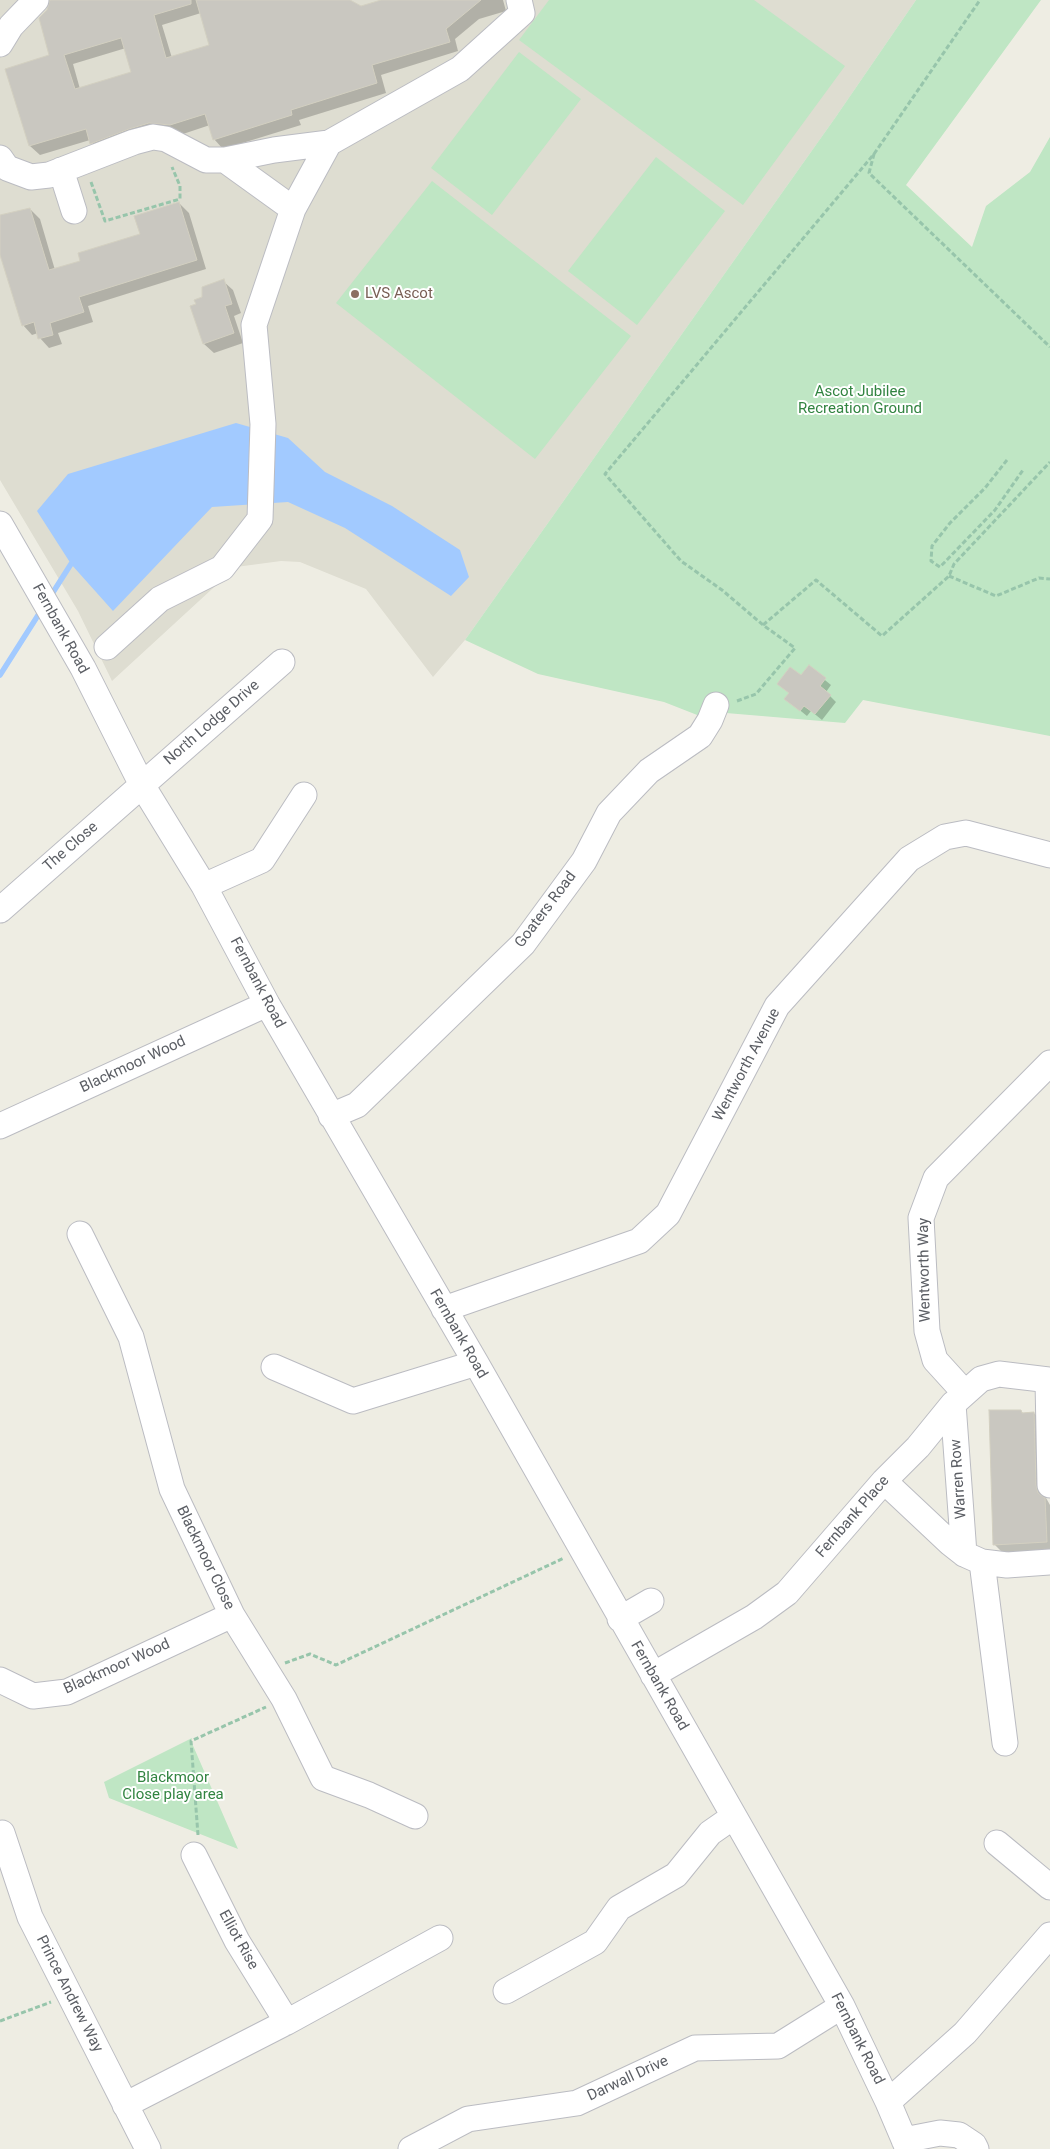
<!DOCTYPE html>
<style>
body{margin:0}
canvas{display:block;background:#eeede3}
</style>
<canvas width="1050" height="2149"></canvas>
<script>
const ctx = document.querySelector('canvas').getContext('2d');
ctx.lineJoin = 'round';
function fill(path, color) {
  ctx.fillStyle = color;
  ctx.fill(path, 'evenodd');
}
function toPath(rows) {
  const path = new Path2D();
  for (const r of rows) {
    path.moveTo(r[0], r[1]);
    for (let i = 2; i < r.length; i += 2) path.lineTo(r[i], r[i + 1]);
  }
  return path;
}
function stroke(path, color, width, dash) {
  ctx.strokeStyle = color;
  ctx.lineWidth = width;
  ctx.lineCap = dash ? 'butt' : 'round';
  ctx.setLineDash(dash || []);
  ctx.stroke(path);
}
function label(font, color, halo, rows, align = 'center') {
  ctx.font = font + ' Roboto,sans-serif';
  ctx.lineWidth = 4;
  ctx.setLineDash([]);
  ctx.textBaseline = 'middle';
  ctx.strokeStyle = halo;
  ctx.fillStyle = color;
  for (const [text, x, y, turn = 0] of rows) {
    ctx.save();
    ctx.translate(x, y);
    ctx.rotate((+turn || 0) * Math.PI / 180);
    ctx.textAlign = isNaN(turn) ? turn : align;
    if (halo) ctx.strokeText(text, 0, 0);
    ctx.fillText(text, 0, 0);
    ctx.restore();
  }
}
const education = toPath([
 [0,0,916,0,835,118,465,640,433,677,366,589,300,562,281,561,236,567,112,681,78,611,0,480]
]);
const green = toPath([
 [549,0,754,0,845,66,743,205,519,40],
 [916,0,1041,0,906,185,972,247,986,206,1030,172,1050,137,1050,736,863,700,845,723,726,713,710,720,664,702,538,674,465,640,835,118],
 [519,52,581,99,492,215,431,168],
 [656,157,725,211,637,325,568,271],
 [432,181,631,336,535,459,336,303],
 [192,1738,191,1741,238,1849,109,1798,104,1782]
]);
const water = toPath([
 [236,423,288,438,325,472,392,506,460,550,469,577,451,596,345,528,288,502,212,507,113,611,71,564,37,511,68,474]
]);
const shadow = toPath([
 [54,0,347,0,361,7,385,0,503,0,506,11,479,19,455,39,458,51,381,75,386,93,299,120,301,125,223,149,214,139,210,125,180,135,101,153,90,140,40,155,30,146,7,70,51,56,48,10],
 [201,13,211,46,172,58,162,25],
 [126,48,133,73,80,89,73,64],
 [179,203,189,213,206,269,88,306,93,322,58,333,62,344,49,348,40,338,38,333,32,335,23,325,0,250,0,217,30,209,40,219,55,270,81,261,141,235],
 [223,281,233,290,241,313,234,316,243,343,214,353,204,344,197,305],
 [809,667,831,685,826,692,836,702,822,720,811,711,807,716,786,699],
 [1021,1411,1024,1414,1034,1413,1043,1423,1045,1496,1050,1505,1050,1552,1004,1554,994,1544]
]);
const stream = toPath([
 [50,597,71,564],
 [0,675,42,609]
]);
const building = toPath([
 [50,0,191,0,191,4,154,15,166,58,209,45,196,0,350,0,361,6,381,0,481,0,446,29,450,42,372,65,377,83,291,110,292,115,213,140,205,114,170,125,149,123,129,129,90,144,86,129,29,146,5,69,49,55,39,18,47,10,50,0],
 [121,38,131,72,75,89,64,55,121,38],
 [179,202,197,260,79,297,84,312,50,323,53,335,38,339,34,322,22,326,0,255,0,215,30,208,49,270,80,261,78,253,140,234,134,216,179,202],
 [224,279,232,304,225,306,234,333,203,344,190,306,196,304,194,300,202,297,202,287,224,279],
 [809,665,826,678,820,686,831,695,815,714,804,706,800,711,784,699,789,693,777,684,790,667,801,675,809,665],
 [989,1410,1021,1410,1022,1413,1034,1412,1036,1485,1038,1493,1045,1498,1047,1542,993,1545,989,1410]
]);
const path = toPath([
 [874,154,980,0],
 [91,182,105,221,180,199,180,186,172,167],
 [1007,460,985,488,950,523,932,546,931,561,940,567,995,510,1023,470],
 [949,576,996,596,1039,578,1050,579],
 [763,625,816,580,882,636,949,576,954,564,1050,462],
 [737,701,756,694,795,648,763,625,722,590,681,561,605,474,874,154,869,173,1050,347],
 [285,1663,310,1654,336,1665,564,1558],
 [198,1835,191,1741,266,1707],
 [0,2021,51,2002]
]);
const minor = toPath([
 [0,44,11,26,36,0],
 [0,158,7,168,31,177,49,175,134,142,153,137,166,139,206,160,225,160,274,150,329,143,460,69,522,13,519,0],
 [225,160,293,209],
 [61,170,74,211],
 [0,524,83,668,142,785,204,886,267,1004,476,1363,842,2006,888,2102,908,2149],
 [107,647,160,599,222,568,260,519,263,424,254,325,293,209,329,143],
 [204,886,262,860,304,795],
 [0,910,282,662],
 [331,1116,357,1105,523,944,584,861,609,813,649,771,700,736,710,720,716,705],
 [0,1126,267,1004],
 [80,1234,131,1337,172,1489,232,1615,284,1699,323,1778,369,1795,415,1816],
 [444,1309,639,1241,668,1214,777,1006,909,859,945,837,966,833,1050,855],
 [274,1367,353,1401,476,1363],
 [1048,1381,1050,1485],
 [965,1393,935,1360,927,1331,921,1218,936,1178,1050,1063],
 [953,1404,964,1554],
 [884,1481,950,1543,964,1554,982,1562,1007,1565,1050,1562],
 [982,1562,1005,1743],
 [620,1619,651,1601],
 [653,1675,754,1617,787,1593,884,1481,918,1447,953,1404,981,1379,999,1374,1050,1380],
 [0,1680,33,1696,67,1692,232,1615],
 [2,1833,30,1917,148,2149],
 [997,1843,1050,1887],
 [194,1855,237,1941,287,2022],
 [506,1991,595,1942,619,1908,676,1875,710,1833,733,1817],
 [888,2102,965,2033,1050,1935],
 [125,2105,287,2022,440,1938],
 [904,2140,940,2133,959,2135,974,2145,976,2149],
 [411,2149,468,2119,577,2103,695,2048,778,2046,842,2006]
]);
const markers = [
 [355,294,5,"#8d6e63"]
];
const educationNames = [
 ["LVS Ascot",365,294]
];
const parkNames = [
 ["Ascot Jubilee",860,392],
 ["Recreation Ground",860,409],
 ["Blackmoor",173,1778],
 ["Close play area",173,1795]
];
const streetNames = [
 ["Fernbank Road",60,629,61],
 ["North Lodge Drive",212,723,-41],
 ["The Close",71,847,-41],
 ["Goaters Road",546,910,-53],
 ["Fernbank Road",257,983,62],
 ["Blackmoor Wood",133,1065,-25],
 ["Wentworth Avenue",747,1065,-62],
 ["Wentworth Way",925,1270,-91],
 ["Fernbank Road",458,1334,60],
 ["Warren Row",959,1479,-94],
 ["Fernbank Place",853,1517,-49],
 ["Blackmoor Close",205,1558,64],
 ["Blackmoor Wood",117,1667,-24],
 ["Fernbank Road",659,1686,60],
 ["Elliot Rise",238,1940,61],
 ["Prince Andrew Way",69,1994,63],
 ["Fernbank Road",857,2039,63],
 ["Darwall Drive",628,2079,-25]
];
fill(education, '#deddd1');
fill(green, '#bfe6c4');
fill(water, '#a2caff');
fill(shadow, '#0003');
stroke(stream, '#a2caff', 5.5);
fill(building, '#c9c7c0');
stroke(building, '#d3d0c1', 1);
stroke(minor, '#bbbcc2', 27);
stroke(path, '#97c5ab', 3, [5, 2.5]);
stroke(minor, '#fff', 25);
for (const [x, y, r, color] of markers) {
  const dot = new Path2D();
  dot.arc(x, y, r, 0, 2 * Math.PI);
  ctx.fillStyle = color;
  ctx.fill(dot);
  stroke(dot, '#fff', 2);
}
label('15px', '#785e54', '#fff', educationNames, 'left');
label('15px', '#328441', '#fff', parkNames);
label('15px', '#5b5e64', '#fff', streetNames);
</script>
